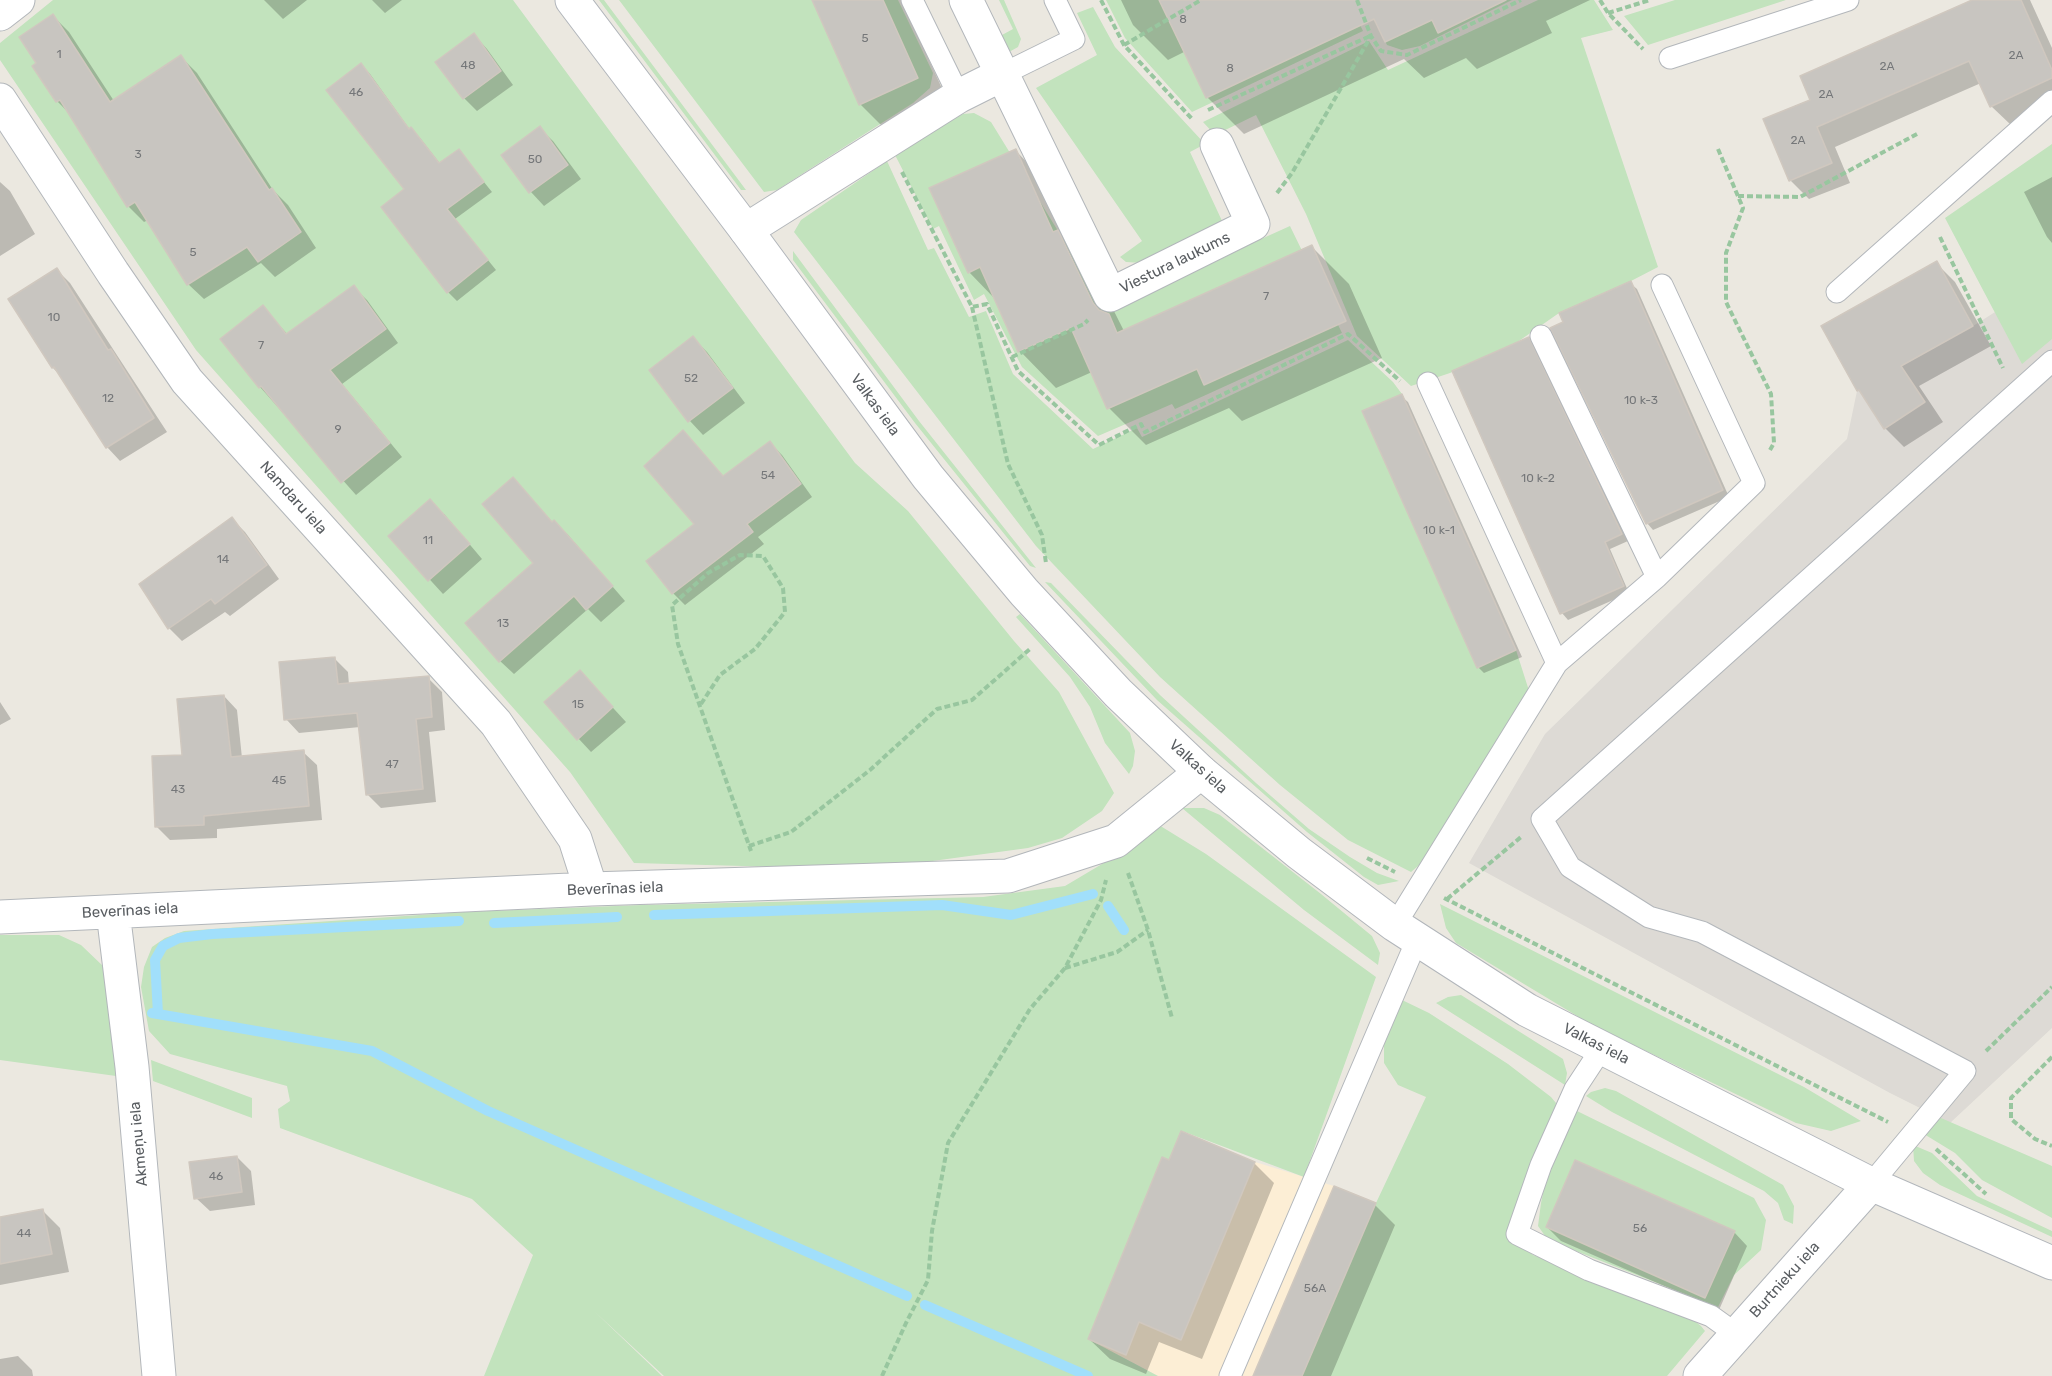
<!DOCTYPE html>
<meta charset="utf-8">
<style>
body{margin:0}
canvas{display:block;background:#ebe8e0}
</style>
<canvas width="2052" height="1376"></canvas>
<script>
const ctx = document.querySelector('canvas').getContext('2d');
ctx.lineJoin = 'round';
function fill(path, color) {
  ctx.fillStyle = color;
  ctx.fill(path, 'evenodd');
}
function toPath(rows) {
  const path = new Path2D();
  for (const r of rows) {
    path.moveTo(r[0], r[1]);
    for (let i = 2; i < r.length; i += 2) path.lineTo(r[i], r[i + 1]);
  }
  return path;
}
function stroke(path, color, width, dash) {
  ctx.strokeStyle = color;
  ctx.lineWidth = width;
  ctx.lineCap = dash ? 'butt' : 'round';
  ctx.setLineDash(dash || []);
  ctx.stroke(path);
}
function label(font, color, halo, rows, align = 'center') {
  ctx.font = font + ' Rubik,sans-serif';
  ctx.lineWidth = 6;
  ctx.setLineDash([]);
  ctx.textBaseline = 'middle';
  ctx.strokeStyle = halo;
  ctx.fillStyle = color;
  for (const [text, x, y, turn = 0] of rows) {
    ctx.save();
    ctx.translate(x, y);
    ctx.rotate((+turn || 0) * Math.PI / 180);
    ctx.textAlign = isNaN(turn) ? turn : align;
    if (halo) ctx.strokeText(text, 0, 0);
    ctx.fillText(text, 0, 0);
    ctx.restore();
  }
}
const commercial = toPath([
 [1181,1131,1255,1162,1334,1186,1376,1203,1302,1376,1158,1376,1088,1339,1162,1157]
]);
const industrial = toPath([
 [2052,276,2052,1028,1950,1123,1890,1093,1469,863,1545,734,1847,439,1857,391,1973,326]
]);
const green = toPath([
 [53,0,513,0,855,463,908,511,1014,641,1059,692,1114,793,1102,811,1062,838,1028,848,903,865,779,867,634,863,570,772,196,350,0,60,0,43],
 [599,0,604,0,746,190,741,190],
 [619,0,898,0,933,73,930,88,913,103,777,190,764,192],
 [999,0,1004,0,1021,39,1018,47,1000,57,991,41,1013,29],
 [1106,0,1348,0,1363,31,1192,112,1125,38],
 [1366,0,1512,0,1420,46,1402,50,1387,45],
 [1538,0,1594,0,1613,30,1581,38,1658,267,1631,281,1559,313,1516,343,1450,373,1411,386,1357,336,1306,214,1256,115,1215,135,1203,122,1369,41,1388,70],
 [1675,0,1786,0,1648,45,1624,16],
 [1093,7,1115,47,1205,144,1190,152,1223,223,1142,263,1126,262,1120,257,1142,241,1036,88,1097,55,1077,13],
 [974,113,991,122,1106,309,1290,226,1342,333,1175,409,1172,404,1098,436,1022,367,984,294,974,300,939,226,933,229,894,153,963,114],
 [2052,144,2052,339,2022,364,1945,218],
 [887,161,928,250,934,248,969,317,986,311,1013,374,1093,449,1137,428,1142,437,1348,340,1393,382,1402,394,1516,650,1531,697,1431,855,1411,872,1348,840,1280,785,1160,677,1036,546,794,232,801,220],
 [793,251,919,421,1036,568,1030,566,915,423,793,260],
 [1045,582,1051,583,1160,695,1256,783,1309,829,1350,857,1377,873,1399,881,1378,885,1364,877,1307,832,1157,700],
 [1020,614,1130,733,1135,751,1133,766,1129,774,1105,743,1090,707,1070,677,1016,617],
 [1182,808,1204,808,1220,815,1321,894,1372,936,1380,953,1378,965,1304,910],
 [1154,822,1206,854,1376,977,1304,1177,1182,1131,1169,1160,1162,1157,1088,1339,1158,1376,664,1376,594,1311,662,1376,484,1376,533,1255,472,1199,280,1128,278,1109,290,1101,287,1086,170,1054,149,1031,141,987,144,967,152,947,165,938,184,931,464,912,642,905,983,897,1065,886,1134,845],
 [1440,904,1804,1087,1861,1121,1831,1131,1796,1123,1592,1025,1456,943,1446,928],
 [0,935,59,935,81,945,103,966,122,1084,117,1087,116,1076,0,1060],
 [1461,995,1563,1059,1567,1073,1565,1085,1436,1003,1448,997],
 [1402,1000,1429,1013,1508,1064,1551,1097,1556,1103,1554,1119,1514,1238,1533,1255,1682,1311,1701,1326,1705,1331,1667,1376,1302,1376,1376,1203,1426,1097,1398,1085,1384,1063,1384,1044],
 [151,1060,252,1098,252,1118,153,1081],
 [1605,1088,1616,1091,1783,1185,1794,1206,1793,1224,1784,1220,1778,1203,1764,1191,1612,1112,1586,1096,1591,1092],
 [1575,1110,1754,1198,1766,1220,1761,1250,1734,1275,1718,1307,1548,1240,1538,1226,1541,1203,1545,1184],
 [1934,1115,2052,1166,2052,1218,1982,1180,1955,1153,1919,1131],
 [1913,1145,1932,1153,1977,1196,2052,1231,2052,1237,1940,1185,1923,1173,1914,1161]
]);
const shadow = toPath([
 [264,0,307,0,283,19],
 [372,0,402,0,385,13],
 [814,0,902,0,954,115,897,141,860,104],
 [1121,0,1590,0,1546,21,1552,33,1477,69,1466,58,1424,78,1404,59,1244,134,1207,97,1186,51,1168,60,1133,25],
 [1976,0,2030,0,2052,48,2052,106,2011,125,1991,106,1981,83,1835,147,1850,183,1809,199,1790,180,1812,101],
 [53,16,69,32,114,101,181,57,197,73,273,190,288,205,316,248,275,277,261,263,204,299,188,284,148,220,144,222,128,206,72,116,57,101,38,63],
 [474,35,487,49,513,85,477,111,464,98],
 [361,65,370,74,410,130,420,138,441,165,459,151,492,192,455,219,496,270,457,301,448,292,406,190],
 [539,128,553,141,581,179,544,206,531,192,503,155],
 [1016,151,1052,188,1124,331,1312,247,1349,284,1382,358,1242,421,1229,408,1146,445,1109,408,1092,372,1056,388,1020,351,996,300,969,272],
 [2052,177,2052,243,2047,237,2024,192],
 [0,182,10,191,35,234,0,256],
 [1936,263,1955,282,1991,346,1919,386,1943,422,1904,447,1885,428,1865,396,1859,390],
 [57,270,70,283,167,432,120,461,107,447,63,378,53,368],
 [1630,283,1637,289,1729,497,1653,530,1647,523],
 [353,287,367,300,398,343,342,384,402,457,356,495,260,387,263,307,288,335],
 [693,338,707,352,745,403,703,435,690,421,651,371],
 [1528,339,1535,346,1628,541,1610,549,1629,593,1568,620,1562,613,1454,372],
 [1401,396,1408,402,1522,657,1484,673,1478,667],
 [770,443,782,455,812,497,758,537,764,544,685,605,673,593,697,525,723,477],
 [513,479,553,523,554,522,568,535,625,601,601,622,588,609,514,674,500,661,535,563],
 [444,514,482,559,443,594,390,536],
 [232,519,245,532,279,579,230,616,225,612,182,641,169,628],
 [334,658,348,672,349,685,428,678,442,692,445,730,429,732,436,802,381,808,367,794,360,727,299,733,286,719],
 [580,672,626,722,591,752,578,738],
 [224,696,237,710,242,758,303,752,317,765,322,820,217,829,217,838,170,840,156,826,184,756],
 [0,702,11,719,0,725],
 [237,1157,251,1171,255,1205,210,1211,196,1198],
 [1170,1162,1254,1163,1274,1183,1202,1359,1159,1342,1146,1374,1110,1359,1089,1339],
 [1375,1205,1395,1225,1331,1376,1257,1376],
 [42,1210,60,1228,69,1272,0,1285,0,1218],
 [1547,1227,1734,1232,1747,1246,1719,1310,1561,1241],
 [18,1356,32,1370,33,1376,0,1376,0,1359]
]);
const stream = toPath([
 [1108,906,1124,930],
 [654,915,942,905,1011,915,1093,894],
 [494,923,617,917],
 [152,1013,372,1051,488,1111,907,1296],
 [158,1014,155,960,163,946,179,938,212,934,459,921],
 [925,1305,1088,1376]
]);
const building = toPath([
 [812,0,883,0,918,78,859,105,812,0],
 [1159,0,1506,0,1438,33,1432,20,1385,42,1374,19,1206,98,1159,0],
 [1972,0,2021,0,2052,70,2052,78,1990,107,1969,61,1817,127,1832,163,1789,181,1763,119,1810,100,1800,76,1972,0],
 [53,14,110,102,181,55,269,190,272,188,301,232,258,262,247,247,187,285,135,202,127,207,60,100,56,102,32,66,36,63,19,37,53,14],
 [474,33,501,71,463,99,435,62,474,33],
 [361,63,409,129,411,127,439,163,459,149,484,182,447,209,488,260,447,293,381,207,404,189,326,90,361,63],
 [540,126,568,165,529,193,501,155,540,126],
 [1016,149,1053,232,1058,230,1093,303,1099,310,1109,314,1117,333,1312,245,1346,321,1204,385,1197,369,1107,409,1071,328,1018,352,980,267,968,273,929,188,1016,149],
 [1937,261,1973,326,1901,366,1925,402,1884,429,1859,390,1857,391,1821,326,1937,261],
 [57,268,108,350,111,349,154,418,106,448,54,367,52,368,8,299,57,268],
 [1631,281,1723,490,1646,524,1550,328,1563,322,1559,313,1631,281],
 [354,285,386,329,330,370,390,443,341,483,261,386,259,388,220,339,263,305,286,334,354,285],
 [693,336,733,388,688,422,649,370,693,336],
 [1529,337,1622,534,1605,542,1624,586,1560,614,1452,371,1529,337],
 [1402,394,1516,650,1477,668,1362,411,1402,394],
 [683,430,723,476,770,441,801,484,747,524,753,532,672,594,646,561,694,524,644,466,683,430],
 [513,477,552,522,554,520,613,586,586,610,574,596,499,662,465,623,533,563,482,504,513,477],
 [430,499,470,544,428,581,388,536,430,499],
 [232,517,267,565,215,604,211,599,168,629,139,584,232,517],
 [335,657,338,684,429,676,432,717,416,719,423,789,366,795,357,713,284,720,279,662,335,657],
 [580,670,613,707,577,740,544,702,580,670],
 [224,695,231,757,304,750,309,806,204,816,204,825,155,827,152,756,182,755,177,699,224,695],
 [1181,1131,1255,1162,1181,1340,1139,1322,1126,1355,1088,1339,1162,1157,1169,1160,1181,1131],
 [237,1156,242,1192,194,1199,189,1162,237,1156],
 [1575,1160,1735,1231,1705,1298,1546,1227,1575,1160],
 [1334,1186,1376,1203,1302,1376,1253,1376,1334,1186],
 [43,1209,52,1254,0,1264,0,1217,43,1209]
]);
const path = toPath([
 [1101,0,1124,45,1193,120],
 [1357,0,1371,36,1381,51,1407,55,1521,0],
 [1600,0,1608,13,1643,49],
 [1608,13,1650,0],
 [1124,45,1201,0],
 [1208,110,1370,36],
 [1718,149,1743,208,1726,253,1726,302,1771,394,1774,443,1770,450],
 [902,172,972,307,987,304,1018,371,1099,445,1141,424,1145,432,1348,334,1400,381],
 [1277,193,1292,173,1371,36],
 [1738,196,1800,197,1917,134],
 [1940,237,2003,368],
 [972,307,1008,464,1042,535,1046,563],
 [1012,357,1084,324,1088,320],
 [701,704,720,675,755,649,785,612,783,588,763,556,740,555,708,573,672,605,678,644,751,851],
 [749,846,791,832,870,770,937,709,972,700,1031,648],
 [1367,858,1395,872],
 [1128,873,1148,930,1172,1018],
 [1444,898,1888,1122],
 [1447,899,1521,837],
 [1065,968,1117,952,1148,930],
 [1986,1051,2052,987],
 [2052,1057,2011,1098,2011,1119,2035,1139,2052,1146],
 [1936,1149,1986,1194],
 [882,1376,906,1323,928,1280,932,1231,948,1143,1030,1009,1065,968,1101,900,1106,880]
]);
const lane = toPath([
 [912,0,959,96],
 [1670,58,1848,0],
 [1003,74,1074,39,1055,0],
 [1837,292,2052,101],
 [1541,336,1657,577],
 [1428,383,1557,663],
 [1395,925,1557,663,1657,577,1754,483,1662,285],
 [1602,1048,1575,1089,1541,1165,1517,1234,1589,1270,1711,1316,1736,1334],
 [1871,1184,1965,1071,1702,932,1649,917,1570,867,1542,819,2052,361],
 [1230,1376,1417,940]
]);
const street = toPath([
 [966,0,1110,295,1253,224,1217,145],
 [0,14,18,0],
 [0,100,113,273,187,381,496,723,575,839,591,889],
 [746,230,959,96,1003,74],
 [113,912,132,1067,159,1376],
 [0,917,591,889,1008,876,1116,841,1201,772]
]);
const secondary = toPath([
 [572,0,746,230,928,477,1024,592,1118,693,1201,772,1299,853,1395,925,1527,1010,1871,1184,2052,1263],
 [1700,1376,1871,1184]
]);
const numberNames = [
 ["8",1183,20],
 ["5",865,39],
 ["1",59,55],
 ["2A",2016,56],
 ["48",468,66],
 ["2A",1887,67],
 ["8",1230,69],
 ["46",356,93],
 ["2A",1826,95],
 ["2A",1798,141],
 ["3",138,155],
 ["50",535,160],
 ["5",193,253],
 ["7",1266,297],
 ["10",54,318],
 ["7",261,346],
 ["52",691,379],
 ["12",108,399],
 ["10 k-3",1641,401],
 ["9",338,430],
 ["54",768,476],
 ["10 k-2",1538,479],
 ["10 k-1",1439,531],
 ["11",428,541],
 ["14",223,560],
 ["13",503,624],
 ["15",578,705],
 ["47",392,765],
 ["45",279,781],
 ["43",178,790],
 ["46",216,1177],
 ["56",1640,1229],
 ["44",24,1234],
 ["56A",1315,1289]
];
const streetNames = [
 ["Viestura laukums",1175,263,-26],
 ["Valkas iela",875,405,54],
 ["Namdaru iela",293,498,48],
 ["Valkas iela",1198,767,42],
 ["Beverīnas iela",615,889,-2],
 ["Beverīnas iela",130,911,-3],
 ["Valkas iela",1596,1044,27],
 ["Akmeņu iela",139,1144,-95],
 ["Burtnieku iela",1785,1280,-48]
];
fill(commercial, '#fceed5');
fill(industrial, '#dddad5');
fill(green, '#c2e3bd');
fill(shadow, '#0003');
stroke(stream, '#a1dffb', 10);
fill(building, '#c8c5c0');
stroke(building, '#d0c8bf', 1.5);
stroke(lane, '#b3b7bb', 23);
stroke(street, '#b3b7bb', 35);
stroke(secondary, '#b2b6bb', 35);
stroke(path, '#98c69f', 4, [6, 3]);
stroke(lane, '#fff', 21);
stroke(street, '#fff', 33);
stroke(secondary, '#fff', 33);
label('12px', '#757779', null, numberNames);
label('15px', '#595d61', '#fff', streetNames);
</script>
